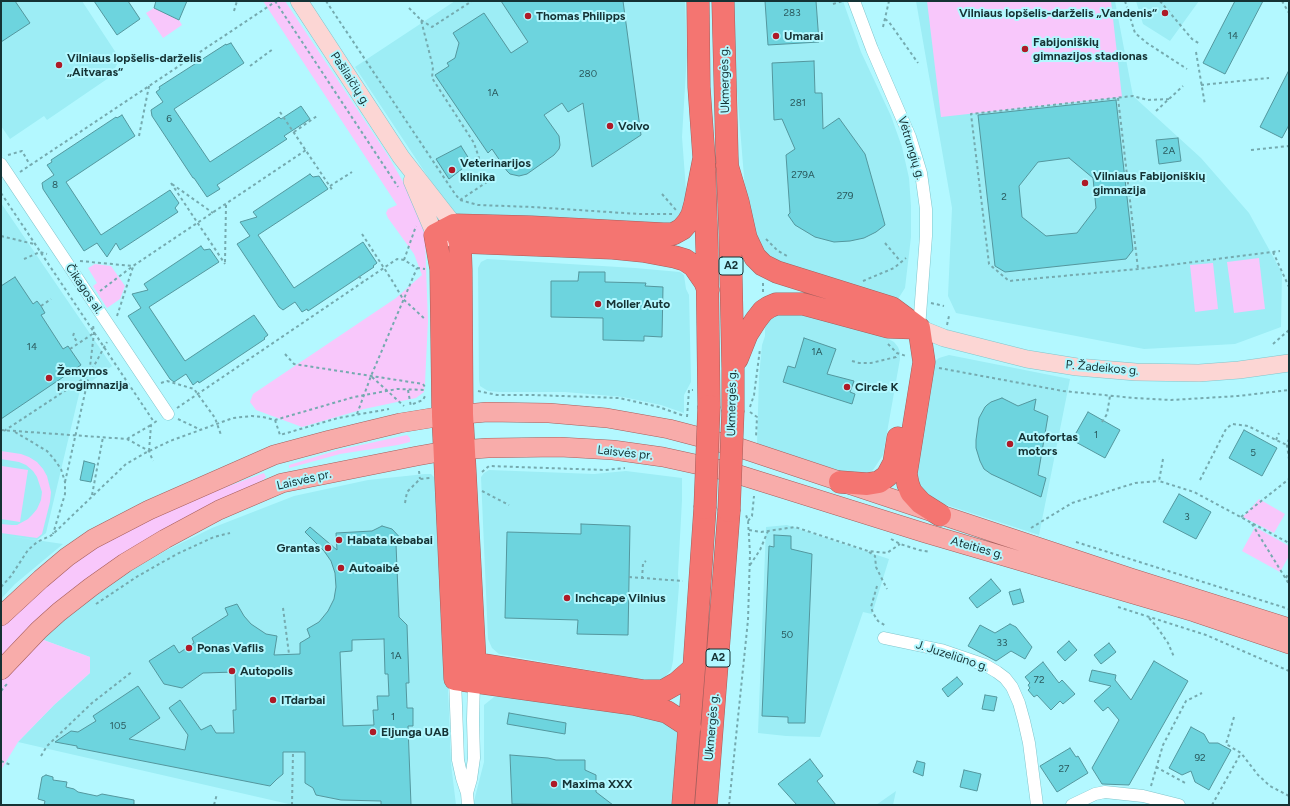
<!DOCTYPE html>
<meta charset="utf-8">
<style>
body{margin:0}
#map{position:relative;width:1290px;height:806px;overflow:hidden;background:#b3f8ff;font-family:Figtree,sans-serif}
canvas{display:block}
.frame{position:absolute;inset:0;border:2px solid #153234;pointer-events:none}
</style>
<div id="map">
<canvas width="1290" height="806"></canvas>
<div class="frame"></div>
</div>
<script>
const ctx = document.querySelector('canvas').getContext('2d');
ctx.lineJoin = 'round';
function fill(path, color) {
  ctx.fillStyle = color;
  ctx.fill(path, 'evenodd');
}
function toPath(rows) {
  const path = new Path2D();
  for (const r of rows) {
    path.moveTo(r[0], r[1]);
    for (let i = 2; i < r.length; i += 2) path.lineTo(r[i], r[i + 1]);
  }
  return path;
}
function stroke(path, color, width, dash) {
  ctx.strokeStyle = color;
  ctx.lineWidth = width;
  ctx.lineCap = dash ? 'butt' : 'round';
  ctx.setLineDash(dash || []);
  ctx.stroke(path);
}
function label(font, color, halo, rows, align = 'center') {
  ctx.font = font + ' Figtree,sans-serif';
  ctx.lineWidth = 4;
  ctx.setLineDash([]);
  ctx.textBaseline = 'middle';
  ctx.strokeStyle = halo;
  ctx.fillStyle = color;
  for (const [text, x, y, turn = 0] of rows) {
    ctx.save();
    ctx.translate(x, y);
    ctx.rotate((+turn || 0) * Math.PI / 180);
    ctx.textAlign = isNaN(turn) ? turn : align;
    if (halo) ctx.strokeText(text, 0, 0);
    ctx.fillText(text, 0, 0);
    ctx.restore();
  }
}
const built = toPath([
 [1,1,82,1,120,59,110,77,47,120,44,116,10,139,1,126],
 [455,1,685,1,687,54,682,137,687,203,676,224,460,215,453,211,446,204,355,67],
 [732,1,843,1,861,52,891,116,902,147,909,178,911,206,911,237,905,288,898,299,769,260,748,226,734,54],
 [916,1,1115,1,1133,96,1201,158,1249,213,1282,273,1281,327,1235,344,1144,349,956,313,948,296,952,208],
 [1136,1,1199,1,1170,41,1143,24],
 [1,203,112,366,80,390,46,533,37,540,1,535],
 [487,259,635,268,680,272,684,275,686,289,689,295,691,382,684,395,684,413,661,405,623,397,565,392,499,392,488,391,480,386,479,380,478,268,481,262],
 [792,312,883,336,894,342,898,347,900,352,900,359,883,455,873,470,865,475,853,475,757,444,759,377,762,345,765,336,765,322,782,313],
 [949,355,1070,379,1039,535,928,499,915,488,933,363,939,358],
 [489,470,594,474,626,471,682,478,682,500,678,574,679,586,673,661,671,670,666,676,660,680,649,680,623,676,499,654,492,648,488,639,481,477,484,473],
 [425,474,431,474,438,481,440,487,451,764,456,805,293,805,18,742,54,705,90,673,90,657,41,639,108,584,167,550,212,528,294,496,368,480],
 [787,525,889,559,872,614,863,612,820,737,786,736,758,733,766,527],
 [1,535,63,544,15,584,1,599],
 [505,696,641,714,677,725,680,736,674,805,473,805,484,762,484,705,494,697],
 [896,791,893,805,875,805,876,805]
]);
const green = toPath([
 [263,1,285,1,387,154,417,206,421,217,425,238,428,321,425,383,424,392,416,398,364,409,302,427,256,410,250,402,253,394,396,298,422,275,414,254,388,218,386,213,388,209,397,205],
 [927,1,1111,1,1122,97,941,117],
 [154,8,179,20,182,25,163,38,146,13],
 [1259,258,1265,309,1234,313,1227,262],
 [1213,263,1218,309,1195,312,1190,265],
 [95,264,111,266,125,286,120,299,107,308,93,286,97,283,88,268],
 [407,435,410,438,410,442,398,445,340,454,289,468,289,465,338,450],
 [1,451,21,454,29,457,37,462,43,469,47,476,51,492,50,502,42,534,37,538,1,533,1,524,12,525,17,525,28,519,32,515,37,509,41,500,42,492,37,477,33,471,26,465,19,462,1,459],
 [2,466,28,470,20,522,1,519,1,473],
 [264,473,266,477,263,480,200,512,1,658,1,626,53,580,88,553,137,525,215,491],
 [1259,499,1285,514,1274,533,1243,517],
 [1255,527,1289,546,1289,556,1280,572,1242,551],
 [41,639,90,657,90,673,54,705,18,742,1,770,1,679]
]);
const building = toPath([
 [1,1,15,1,30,23,1,42,1,1],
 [94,1,128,1,140,19,117,35,94,1],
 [156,1,187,1,179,20,154,8,156,1],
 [501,1,623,1,641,135,592,167,583,103,568,112,562,103,544,115,559,136,560,145,559,149,554,155,527,174,519,176,510,174,507,171,492,149,488,153,435,75,449,66,447,63,455,58,459,43,453,33,484,13,511,53,528,42,501,1],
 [765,1,816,1,819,42,768,45,765,1],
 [1235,1,1263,1,1225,74,1203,63,1235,1],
 [231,43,244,63,174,109,210,162,279,117,281,119,301,106,310,119,284,136,287,139,217,185,220,189,207,197,194,178,193,178,152,116,151,110,163,102,156,92,160,89,159,87,226,44,226,45,231,43],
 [814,61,815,93,822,93,823,129,839,118,865,154,885,225,876,232,864,238,850,241,834,242,815,237,795,225,788,215,790,213,786,155,795,149,782,119,774,120,772,63,814,61],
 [1289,70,1289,125,1282,138,1260,127,1289,70],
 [1116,100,1133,250,1126,259,1005,272,995,266,978,115,1116,100],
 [1069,158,1093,178,1096,208,1077,233,1046,236,1022,217,1019,186,1038,162,1069,158],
 [122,115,135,136,66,182,101,235,170,190,179,203,175,208,178,212,120,250,116,243,107,257,97,243,84,251,43,189,42,183,54,175,47,165,52,162,51,160,116,117,117,118,122,115],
 [1178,138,1181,161,1159,164,1156,140,1178,138],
 [461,146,471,162,449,179,436,159,461,146],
 [310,174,313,177,319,176,328,189,258,235,294,288,363,242,377,263,373,266,374,267,308,311,307,309,302,312,295,302,283,310,279,307,237,244,250,236,240,222,257,217,253,212,310,174],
 [201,246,204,250,210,249,219,262,149,307,185,361,254,315,268,335,264,338,265,339,199,383,198,381,193,385,186,374,174,382,170,379,128,316,141,308,132,294,148,290,144,284,201,246],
 [579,272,605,272,605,282,646,283,645,286,663,287,662,337,644,336,644,341,603,340,603,318,551,317,551,281,578,281,579,272],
 [15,277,33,304,37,301,41,306,45,313,41,315,63,349,68,346,81,365,1,419,1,286,15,277],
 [804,338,836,349,827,374,854,381,850,392,855,394,852,404,783,382,788,366,795,368,804,338],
 [1002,398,1018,406,1036,399,1034,410,1048,416,1038,475,1046,478,1041,497,991,474,984,469,980,461,976,448,976,440,979,418,985,407,987,405,991,402,1002,398],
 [1088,412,1120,430,1105,458,1072,440,1088,412],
 [1244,430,1277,448,1262,476,1229,458,1244,430],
 [84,461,95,464,91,482,80,480,84,461],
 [1179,494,1211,512,1196,539,1163,522,1179,494],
 [581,524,630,526,628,635,577,634,578,620,505,618,507,532,581,534,581,524],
 [382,526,392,529,405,543,396,544,399,617,407,625,409,683,406,683,407,708,413,708,413,726,408,726,411,805,381,805,381,801,341,800,316,795,313,788,305,783,305,752,283,752,283,774,277,779,270,786,77,748,77,746,55,742,71,731,78,732,96,721,93,716,138,686,160,718,129,739,185,750,188,735,169,708,180,700,201,730,211,725,216,733,234,733,233,710,236,710,235,672,203,673,182,688,164,684,149,661,174,645,179,653,194,643,192,638,228,615,225,608,237,604,244,616,251,624,266,634,277,636,274,655,300,654,300,643,310,637,307,629,319,622,328,611,334,599,336,587,335,573,331,561,324,551,305,532,310,527,337,550,336,533,372,531,382,526],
 [384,639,385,674,388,674,389,696,377,696,378,710,373,710,374,725,343,726,340,652,352,651,352,640,384,639],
 [774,535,791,536,791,549,812,554,805,723,788,723,788,717,762,716,769,546,774,547,774,535],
 [991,579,1001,591,977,608,969,598,991,579],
 [1020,589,1024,602,1013,605,1009,592,1020,589],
 [1010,624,1016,627,1032,647,1025,659,1011,651,996,661,968,646,980,625,995,633,1010,624],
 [1069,641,1077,650,1065,661,1057,652,1069,641],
 [1109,643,1116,652,1101,664,1094,655,1109,643],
 [1154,661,1188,681,1129,785,1102,784,1092,768,1119,720,1108,707,1103,711,1094,701,1111,686,1089,681,1092,670,1116,675,1115,680,1131,700,1154,661],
 [1043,662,1059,683,1062,680,1075,694,1063,704,1060,701,1051,710,1037,695,1034,697,1028,690,1030,688,1028,685,1030,683,1025,677,1043,662],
 [957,677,963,684,948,697,942,689,957,677],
 [985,695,997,697,994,711,982,709,985,695],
 [509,713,566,723,565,734,507,724,509,713],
 [1191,727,1204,734,1209,743,1218,743,1231,750,1209,790,1195,782,1191,771,1182,775,1169,768,1191,727],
 [1070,748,1076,757,1078,756,1088,773,1057,792,1040,766,1070,748],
 [510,755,548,758,556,760,585,760,585,770,596,775,596,792,613,805,512,804,510,755],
 [810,759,823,776,817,781,836,805,797,805,778,784,810,759],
 [917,761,925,763,923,776,913,772,917,761],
 [964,770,981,774,977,791,960,787,964,770],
 [46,775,53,777,53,780,67,782,66,787,74,789,78,792,97,796,102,794,134,800,134,805,44,805,45,801,38,799,42,777,46,775]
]);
const path = toPath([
 [275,1,398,187],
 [326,1,455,194,460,200,478,205,532,207,639,214,672,214],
 [1125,1,1135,33,1147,43,1187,69],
 [1160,1,1192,39,1200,44],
 [1282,1,1289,13],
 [833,4,843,1],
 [409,8,421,20,433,67,432,78,474,143,479,158,478,164],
 [234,11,237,1],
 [885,19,889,22,918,63],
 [421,20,432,27,472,1],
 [883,27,889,1],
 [1196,52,1205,105],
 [250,66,273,49],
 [1201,85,1269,78],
 [1118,98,1138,269],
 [1169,99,1148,100,1133,96,971,114,989,264,1009,281,1138,269,1280,251],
 [1156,111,1183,86],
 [280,112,333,191],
 [294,132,317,116],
 [139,136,149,86],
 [1251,150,1289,146],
 [8,155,22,151,30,165],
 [20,172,275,2],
 [171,183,225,264],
 [172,184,213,213],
 [330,186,352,172],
 [1,193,154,422],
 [662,194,676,210],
 [460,200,493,178],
 [362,234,393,282,403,299,425,319],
 [1,236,34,244],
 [766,239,778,251,789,257],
 [885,243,901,262],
 [1273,252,1289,287],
 [24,259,40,252,47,254],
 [404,260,416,226],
 [80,261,133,266,306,150],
 [225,262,226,205],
 [359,276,363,282],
 [863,281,894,268,906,258],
 [100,291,133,266],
 [763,292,763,283],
 [931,303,944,306],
 [41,306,51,299],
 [117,316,133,267],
 [947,325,949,316],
 [74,333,73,336,78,343],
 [888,344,897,353,906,356],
 [1273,344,1289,330],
 [70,349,94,333],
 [285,354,294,364,423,384,425,387],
 [852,361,859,363,871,363,896,357,897,354],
 [939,368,1063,391,1134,398,1171,400,1238,396,1289,390],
 [372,377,404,406],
 [161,383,167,381,194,389,215,418,221,435],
 [408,390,411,407],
 [478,391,497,395,533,395,619,398,659,407,684,416],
 [413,404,423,400,425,396],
 [750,407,754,395,760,349],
 [177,408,397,259,404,260,417,268,425,269],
 [750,412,757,417,756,437],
 [357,414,371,376,417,268],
 [687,417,689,390,693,390],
 [178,419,201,430],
 [275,420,280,435,338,418,389,409],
 [1102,422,1107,414,1110,396],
 [1,430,127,439,149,451,153,461],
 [4,431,89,375,107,342],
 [15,432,47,451,54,459,61,469,65,482,65,494,53,534],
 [127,439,151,425],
 [1289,439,1287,445,1289,459],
 [1276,440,1279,433],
 [149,451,151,425,158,420],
 [1163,459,1159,481,1194,492,1289,543],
 [419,471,420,479],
 [482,472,489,466,605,470,625,468],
 [1200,480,1226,429,1232,424,1248,426,1276,440,1287,445,1289,444],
 [65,482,89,375,94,333,93,325],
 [482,491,509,505],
 [92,495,103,437],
 [405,503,407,492,420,479,430,478],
 [1241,517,1289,479],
 [748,521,752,516,754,496],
 [1252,524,1289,584],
 [1031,528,1072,503,1135,483,1159,481],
 [749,530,761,532,795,527,868,551,887,553,900,544],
 [891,539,900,544,919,550,930,552],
 [1076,542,1289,609],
 [869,552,875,556,876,567,887,589],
 [750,565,760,550,768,531],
 [629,577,683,581],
 [1286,578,1289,572],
 [642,579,643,563,646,561],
 [877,586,871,607,873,613,878,621,886,626],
 [1,587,11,576,28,550,37,542,52,535,126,464,145,453,170,441,233,418,252,416,263,417,275,420,354,397,397,389,426,390],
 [96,604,138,576,177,554,214,537,230,533],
 [1118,607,1206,635,1289,671],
 [283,608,289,654],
 [1149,618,1157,627,1168,643,1174,657],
 [1,691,7,684],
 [1234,717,1226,744,1241,753,1258,775,1270,786,1289,796],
 [41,756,47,746,92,703,133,671],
 [1,761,11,765],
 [1156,767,1187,784],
 [1151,786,1163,745,1186,701,1202,693],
 [214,805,217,794],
 [292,805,293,752],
 [729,805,748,620,750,553,748,521,746,515],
 [1212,805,1241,753]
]);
const street = toPath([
 [854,1,872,49,910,137,921,173,926,209,926,236,919,328],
 [1,164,168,414],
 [884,638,941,650,985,665,997,672,1005,678,1012,687,1019,703,1024,721,1029,743,1037,805],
 [455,679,458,760,462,778,467,793],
 [468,805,467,793,471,779,474,758,473,720,474,681],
 [1072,805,1095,794,1105,792,1143,796,1179,805]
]);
const secondary = toPath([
 [299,1,401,157,454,225],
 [412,181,435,235,446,238],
 [919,328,944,338,1027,359,1077,367,1136,372,1199,373,1239,370,1289,363]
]);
const primary = toPath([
 [1,616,41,579,67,557,93,539,149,510,274,455,330,440,400,423,443,416,487,412,549,413,607,418,669,429,734,446,1131,578,1289,628],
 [1,670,39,630,59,612,91,587,125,563,165,539,219,510,282,483,417,456,445,451,488,448,560,447,613,450,663,457,727,471,925,533,1194,612,1289,644]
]);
const highway = toPath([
 [698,1,699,87,704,158,707,250,709,406],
 [723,1,727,156,730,230,733,368,733,410],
 [727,165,738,202,746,238,755,257,763,265,777,272,892,308,919,328,924,362,906,474,908,484,911,492,921,503,940,515],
 [454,225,460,242,461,270,462,414,475,662,474,681],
 [460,242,613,248,643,251,675,257,685,260,694,266,705,282,708,290],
 [737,359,747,334,756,320,763,311,769,307,776,304,803,304,888,327,919,328],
 [840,482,867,484,879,482,887,476,894,463,898,438],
 [461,661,644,691,663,691,677,683,694,668],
 [690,727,667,712,634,704,455,679,443,416,441,269,435,235,454,225,531,227,663,234,673,234,682,229,688,222,692,215,695,204,704,158],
 [683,805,694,668,705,508],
 [706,805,729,511]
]);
const highwayBridge = toPath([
 [705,508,709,406],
 [729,511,733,410]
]);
const markers = [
 [1165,13,4,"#ae1a27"],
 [528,16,4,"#ae1a27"],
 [776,36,4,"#ae1a27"],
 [1025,49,4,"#ae1a27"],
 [59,65,4,"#ae1a27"],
 [610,126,4,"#ae1a27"],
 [452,170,4,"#ae1a27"],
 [1085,183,4,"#ae1a27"],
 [598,304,4,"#ae1a27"],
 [49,378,4,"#ae1a27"],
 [847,387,4,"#ae1a27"],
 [1010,444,4,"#ae1a27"],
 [339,540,4,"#ae1a27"],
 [328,548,4,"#ae1a27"],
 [341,568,4,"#ae1a27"],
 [567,598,4,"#ae1a27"],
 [189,648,4,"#ae1a27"],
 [232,671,4,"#ae1a27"],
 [273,700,4,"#ae1a27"],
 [373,732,4,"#ae1a27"],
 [554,784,4,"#ae1a27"]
];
const numberNames = [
 ["283",792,13],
 ["14",1233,36],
 ["280",588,74],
 ["1A",493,93],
 ["281",798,103],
 ["6",169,119],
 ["2A",1169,151],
 ["279A",803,175],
 ["8",55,185],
 ["279",845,196],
 ["2",1004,197],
 ["14",32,347],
 ["1A",817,352],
 ["1",1096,435],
 ["5",1253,453],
 ["3",1187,517],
 ["50",787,635],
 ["33",1002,643],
 ["1A",396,656],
 ["72",1039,680],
 ["1",393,717],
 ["105",118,726],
 ["92",1200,758],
 ["27",1064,769]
];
const shields = [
 [731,266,24],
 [718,658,24]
];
const shieldNames = [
 ["A2",731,266],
 ["A2",718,658]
];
const poiNames = [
 ["Vilniaus lopšelis-darželis „Vandenis“",1157,13,"right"],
 ["Thomas Philipps",536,16],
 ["Umarai",784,36],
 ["Fabijoniškių",1033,42],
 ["gimnazijos stadionas",1033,56],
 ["Vilniaus lopšelis-darželis",67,58],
 ["„Aitvaras“",67,72],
 ["Volvo",618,126],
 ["Veterinarijos",460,163],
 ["klinika",460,177],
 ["Vilniaus Fabijoniškių",1093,176],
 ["gimnazija",1093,190],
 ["Moller Auto",606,304],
 ["Žemynos",57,371],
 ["progimnazija",57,385],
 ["Circle K",855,387],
 ["Autofortas",1018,437],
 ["motors",1018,451],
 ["Habata kebabai",347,540],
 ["Grantas",320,548,"right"],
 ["Autoaibė",349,568],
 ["Inchcape Vilnius",575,598],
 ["Ponas Vaflis",197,648],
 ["Autopolis",240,671],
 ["ITdarbai",281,700],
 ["Eljunga UAB",381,732],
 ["Maxima XXX",562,784]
];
const streetNames = [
 ["Pašilaičių g.",350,79,57],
 ["Ukmergės g.",725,80,-91],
 ["Vėtrungių g.",911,148,73],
 ["Čikagos al.",84,289,56],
 ["P. Žadeikos g.",1102,368,5],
 ["Ukmergės g.",732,403,-89],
 ["Laisvės pr.",625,453,6],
 ["Laisvės pr.",304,480,-13],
 ["Ateities g.",977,548,16],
 ["J. Juzeliūno g.",952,656,18],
 ["Ukmergės g.",712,727,-85]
];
fill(built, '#9dedf5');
fill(green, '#f8c7fb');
fill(building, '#6dd4de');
stroke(building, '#54979e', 1);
stroke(street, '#81c5cc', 13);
stroke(secondary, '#81c5cc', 18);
stroke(primary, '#a65e5c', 20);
stroke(highway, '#a65e5c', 23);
stroke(path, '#75aaaf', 2, [3, 3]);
stroke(street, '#fff', 12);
stroke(secondary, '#fcd6d4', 17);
stroke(primary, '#f8acaa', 19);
stroke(highway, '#f47571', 22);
stroke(highwayBridge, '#a65e5c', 23, []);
stroke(highwayBridge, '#f47571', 22);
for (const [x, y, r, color] of markers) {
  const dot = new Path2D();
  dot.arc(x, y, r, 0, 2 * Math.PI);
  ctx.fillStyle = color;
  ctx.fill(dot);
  stroke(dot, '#b3f8ff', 1.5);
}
label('10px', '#2b5a5e', null, numberNames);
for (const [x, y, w] of shields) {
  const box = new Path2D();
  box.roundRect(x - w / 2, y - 9, w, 18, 3);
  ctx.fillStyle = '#b3f8ff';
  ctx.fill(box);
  stroke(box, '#153234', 1);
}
label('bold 11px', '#153234', null, shieldNames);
label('bold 12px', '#153234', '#b3f8ff', poiNames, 'left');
label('12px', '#153234', '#b3f8ff', streetNames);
</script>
